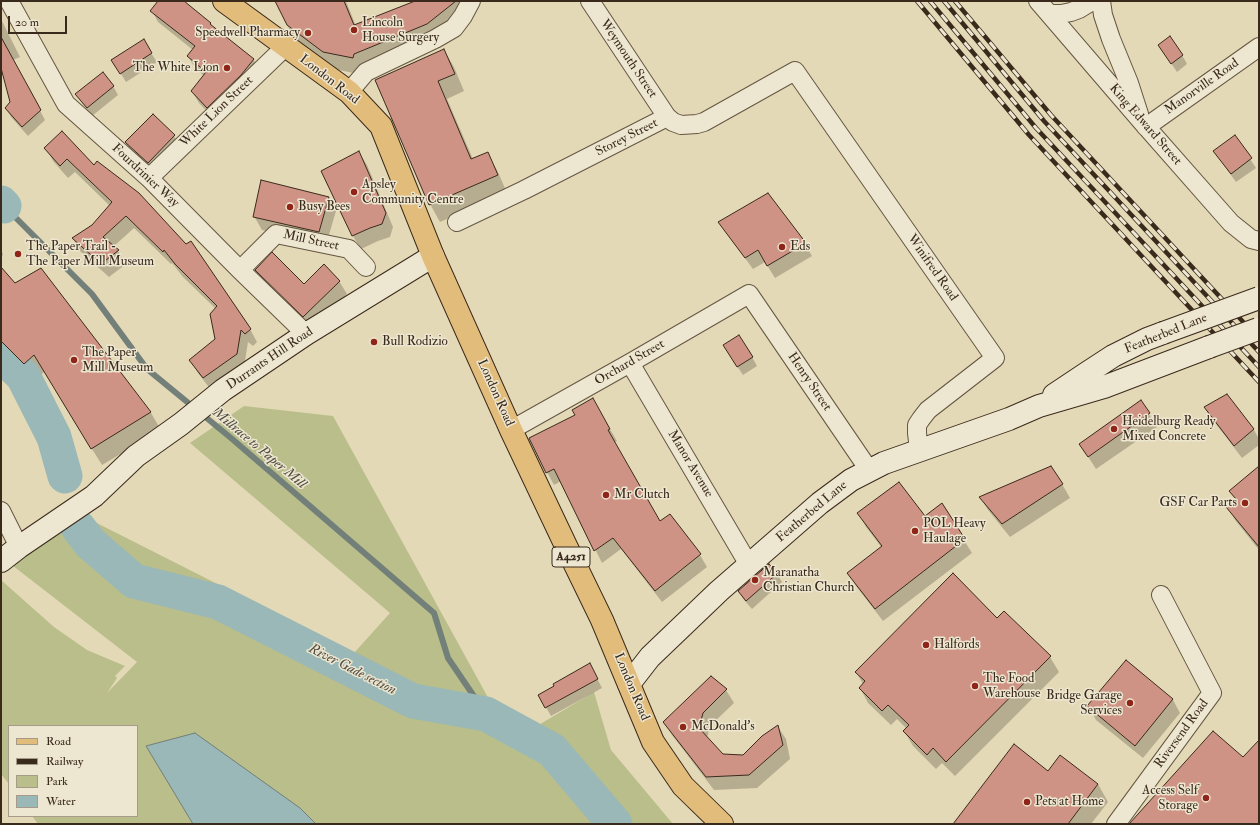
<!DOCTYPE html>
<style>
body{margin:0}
#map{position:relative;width:1260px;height:825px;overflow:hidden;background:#e4d9b6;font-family:"IM FELL Double Pica",serif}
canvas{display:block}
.frame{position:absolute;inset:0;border:2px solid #3a2a1c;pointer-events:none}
.legend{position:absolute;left:8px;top:725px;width:130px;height:92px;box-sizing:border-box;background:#ede6d0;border:1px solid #a59b88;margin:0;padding:5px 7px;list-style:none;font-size:12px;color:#3a2a1c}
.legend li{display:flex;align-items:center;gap:8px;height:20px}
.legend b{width:20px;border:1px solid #a59b88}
.scale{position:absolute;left:8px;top:16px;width:59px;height:18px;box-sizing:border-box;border:2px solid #3a2a1c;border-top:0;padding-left:5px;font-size:12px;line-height:14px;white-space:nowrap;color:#3a2a1c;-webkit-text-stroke:3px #ede6d0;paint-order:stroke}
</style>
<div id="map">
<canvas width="1260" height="825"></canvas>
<div class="frame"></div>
<ul class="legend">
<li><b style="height:5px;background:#e2bc7b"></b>Road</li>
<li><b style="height:5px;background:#3a2a1c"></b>Railway</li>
<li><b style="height:11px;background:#b9be8b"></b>Park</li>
<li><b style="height:11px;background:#99b8b7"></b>Water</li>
</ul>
<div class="scale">20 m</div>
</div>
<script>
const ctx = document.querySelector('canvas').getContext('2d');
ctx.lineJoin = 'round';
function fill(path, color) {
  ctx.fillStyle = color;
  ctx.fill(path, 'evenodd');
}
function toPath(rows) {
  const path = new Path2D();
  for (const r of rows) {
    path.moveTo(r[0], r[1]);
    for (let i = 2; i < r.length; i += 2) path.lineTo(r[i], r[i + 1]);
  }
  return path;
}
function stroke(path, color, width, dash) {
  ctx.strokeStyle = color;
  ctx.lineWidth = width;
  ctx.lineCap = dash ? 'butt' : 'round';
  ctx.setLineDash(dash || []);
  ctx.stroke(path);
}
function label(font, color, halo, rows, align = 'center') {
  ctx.font = font + ' "IM FELL Double Pica",serif';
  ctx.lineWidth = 3;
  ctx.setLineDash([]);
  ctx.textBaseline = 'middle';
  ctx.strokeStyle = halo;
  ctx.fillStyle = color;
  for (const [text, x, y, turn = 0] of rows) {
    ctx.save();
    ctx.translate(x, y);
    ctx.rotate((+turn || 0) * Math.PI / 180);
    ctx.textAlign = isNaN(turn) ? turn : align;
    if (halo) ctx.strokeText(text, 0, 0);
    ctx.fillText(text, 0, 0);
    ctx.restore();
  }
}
const green = toPath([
 [244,406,333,416,491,703,537,726,594,692,611,750,673,824,38,824,32,816,137,816,137,726,9,726,9,784,1,774,1,580,54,627,87,650,125,666,115,676,117,678,107,693,137,662,8,562,73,511,354,653,390,613,190,443]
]);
const water = toPath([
 [195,733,300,808,316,824,193,824,146,746,195,733]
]);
const shadow = toPath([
 [159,1,182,1,210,23,213,27,253,59,260,71,214,119,199,103,192,91,204,76,195,68,188,56,193,50,158,22,152,11],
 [277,1,346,1,356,26,418,1,459,1,465,12,363,75,334,69,298,43,287,25],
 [1,19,20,57,13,60,45,120,28,136,11,117,6,108,11,102,1,66],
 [143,41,157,62,126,82,118,69],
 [1159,45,1182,55,1187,64,1177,72],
 [444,50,454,67,464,91,447,99,473,159,487,153,497,170,507,193,440,222,430,204,376,80],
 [113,86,118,95,92,116,82,103,77,94],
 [62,133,250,329,257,342,253,346,248,342,244,367,211,390,198,373,191,360,216,339,216,309,183,277,172,263,171,264,134,228,113,247,118,251,126,264,109,277,80,251,73,238,93,226,110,206,75,172,68,178,53,161,46,148],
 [174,136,179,144,154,171,131,151,126,143],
 [1235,136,1256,168,1236,182,1220,160],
 [359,152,367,165,393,227,390,237,378,241,361,249,353,236,323,171],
 [767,194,805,244,812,256,775,278,765,262,753,269,727,234,720,222],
 [328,198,336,211,326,245,262,230,254,216],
 [1,250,3,254,1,260],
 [1,269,14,284,41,269,151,413,161,430,102,465,44,372,35,381,1,348],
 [257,270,304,286,339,281,347,294,312,330,264,283],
 [729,354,752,357,757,366,743,375],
 [1227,396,1254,430,1259,439,1259,445,1242,458,1213,420,1206,407],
 [593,400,617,441,614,443,660,523,670,515,700,555,707,567,662,602,621,549,602,563,561,481,554,485,547,472,576,415],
 [1149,414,1157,427,1096,469,1080,444],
 [1259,468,1259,550,1235,520,1228,507,1236,500,1230,491],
 [1062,484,1070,498,1010,537,988,510,980,497],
 [942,505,972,553,883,621,856,586,849,573,882,548,866,527,859,514,925,518],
 [777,574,782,582,752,609,744,600,739,592],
 [997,619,1050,657,1059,672,955,776,942,763,936,769,913,746,904,731,907,729,897,719,891,725,868,703,860,688,863,684,856,672],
 [1126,661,1173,700,1180,713,1143,758,1096,720,1089,707],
 [590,665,602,688,551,716,539,695],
 [711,677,726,690,734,703,710,726,707,738,722,755,743,756,778,727,786,739,790,759,757,788,714,790,672,735,664,722],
 [1048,772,1098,784,1108,802,1091,824,959,824]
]);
const stream = toPath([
 [4,206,92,294,147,369,231,438,434,613,448,658,486,714]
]);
const river = toPath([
 [1,203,4,206],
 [1,355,23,376,54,437,65,476],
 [78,527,90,543,134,581,218,602,413,701,486,714,552,750,615,824]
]);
const building = toPath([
 [158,1,184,1,211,23,210,24,254,59,241,75,207,108,191,91,206,72,187,56,195,46,150,11,158,1],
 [275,1,344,1,354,25,415,1,456,1,427,24,354,54,353,58,323,52,287,25,275,1],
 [1170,36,1183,55,1171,64,1158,45,1170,36],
 [1,37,41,110,22,127,5,108,10,102,1,68,1,37],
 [144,39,152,53,120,74,111,60,144,39],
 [444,49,455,74,438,81,471,159,488,152,498,175,429,205,375,80,444,49],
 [103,72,114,86,87,108,75,94,103,72],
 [153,114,175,135,148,163,125,142,153,114],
 [62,131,94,165,97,161,139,193,186,244,191,241,251,329,245,334,241,330,237,354,203,378,189,360,215,339,210,314,217,306,175,264,164,250,163,252,126,216,103,237,119,250,101,264,72,238,92,225,112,202,67,159,60,166,44,148,62,131],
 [1235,135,1252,158,1231,174,1213,151,1235,135],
 [359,151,386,213,382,224,370,228,352,236,321,171,359,151],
 [261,180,329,197,319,232,253,217,261,180],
 [768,193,806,243,767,266,758,250,745,258,718,222,768,193],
 [272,252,304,284,324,264,340,281,303,317,255,270,272,252],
 [1,267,15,283,41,268,151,412,91,449,34,355,24,364,1,341,1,267],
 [739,335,753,357,737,367,723,345,739,335],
 [1227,394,1254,429,1234,446,1204,407,1227,394],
 [593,398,610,429,608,430,660,521,670,514,701,554,655,591,613,538,594,551,554,469,546,473,529,438,575,415,572,410,593,398],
 [1141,400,1150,413,1088,457,1079,444,1141,400],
 [1051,466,1063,484,1002,524,979,497,1051,466],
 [1259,466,1259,547,1226,507,1236,499,1229,491,1259,466],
 [899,482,925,516,942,503,965,539,875,609,847,573,882,546,857,513,899,482],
 [769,564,778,573,746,601,738,591,769,564],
 [953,573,997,618,1004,611,1051,656,946,762,933,748,927,755,903,731,909,725,888,705,882,711,859,688,865,681,855,672,953,573],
 [1126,660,1173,699,1135,746,1087,706,1126,660],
 [590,663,598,679,545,708,538,695,554,686,553,684,590,663],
 [711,676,727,689,703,713,699,728,723,754,743,755,762,736,778,725,783,745,749,775,706,777,663,722,711,676],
 [1213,731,1243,757,1259,740,1259,824,1129,824,1213,731],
 [1014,744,1048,771,1060,755,1098,784,1068,824,953,824,1014,744]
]);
const street = toPath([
 [9,1,66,104,149,178,240,270,306,334],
 [590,1,667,117],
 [1038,1,1142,122,1231,223,1251,239,1259,241],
 [1101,1,1103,15,1111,39,1129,83,1139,114],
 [1050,14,1061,14,1071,12,1079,9,1092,1],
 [349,92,366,72,435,39,454,28,463,16,471,1],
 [1146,127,1259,47],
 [149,178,285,47],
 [457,222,524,190,667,117,673,122,681,125,697,124,704,122,795,71,995,358,928,410,921,419,917,425,917,433,919,450],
 [240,270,276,234,349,249,366,267],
 [630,363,749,565],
 [511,430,630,363,749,294,869,470],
 [1,511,19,547],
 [1116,824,1212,693,1161,595]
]);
const secondary = toPath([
 [1054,395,1087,373,1113,356,1147,339,1163,333],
 [1,561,19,547,94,496,136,456,181,424,223,390,306,334,433,256],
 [629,684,650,657,719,591,820,503,851,480,884,463,1009,419,1039,406,1104,387,1209,347]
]);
const primary = toPath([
 [224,1,349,92,381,126,433,256,511,430,566,546,602,620,653,742,683,786,722,824]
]);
const rail = toPath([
 [917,1,1029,135,1259,382],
 [930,1,1036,128,1259,367],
 [944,1,1044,121,1259,352],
 [955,1,1051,115,1259,339]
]);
const secondaryBridge = toPath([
 [1163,333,1259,298],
 [1209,347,1258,329]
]);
const markers = [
 [354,30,4,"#8f2418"],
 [308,33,4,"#8f2418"],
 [227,68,4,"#8f2418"],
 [354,192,4,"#8f2418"],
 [290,207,4,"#8f2418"],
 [782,247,4,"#8f2418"],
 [18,254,4,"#8f2418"],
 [374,342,4,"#8f2418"],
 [74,360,4,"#8f2418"],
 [1114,429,4,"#8f2418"],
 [606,495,4,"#8f2418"],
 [1245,503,4,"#8f2418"],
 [915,531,4,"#8f2418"],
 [755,580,4,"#8f2418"],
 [926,645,4,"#8f2418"],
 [975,686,4,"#8f2418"],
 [1130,703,4,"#8f2418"],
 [683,727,4,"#8f2418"],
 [1206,798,4,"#8f2418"],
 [1027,802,4,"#8f2418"]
];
const shields = [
 [571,557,38]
];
const shieldNames = [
 ["A4251",571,557]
];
const poiNames = [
 ["Lincoln",362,23],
 ["House Surgery",362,38],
 ["Speedwell Pharmacy",300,33,"right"],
 ["The White Lion",219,68,"right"],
 ["Apsley",362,185],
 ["Community Centre",362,200],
 ["Busy Bees",298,207],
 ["The Paper Trail -",26,247],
 ["The Paper Mill Museum",26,262],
 ["Eds",790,247],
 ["Bull Rodizio",382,342],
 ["The Paper",82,353],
 ["Mill Museum",82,368],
 ["Heidelburg Ready",1122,422],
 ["Mixed Concrete",1122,437],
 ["Mr Clutch",614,495],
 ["GSF Car Parts",1237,503,"right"],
 ["POL Heavy",923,524],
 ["Haulage",923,539],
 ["Maranatha",763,573],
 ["Christian Church",763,588],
 ["Halfords",934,645],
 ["The Food",983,679],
 ["Warehouse",983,694],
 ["Bridge Garage",1122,696,"right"],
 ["Services",1122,711,"right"],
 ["McDonald's",691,727],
 ["Access Self",1198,791,"right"],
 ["Storage",1198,806,"right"],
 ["Pets at Home",1035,802]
];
const streetNames = [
 ["Weymouth Street",628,59,56],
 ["London Road",329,80,38],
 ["Manorville Road",1202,87,-35],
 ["White Lion Street",217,112,-44],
 ["King Edward Street",1145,125,49],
 ["Storey Street",627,138,-27],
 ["Fourdrinier Way",145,176,43],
 ["Mill Street",311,241,12],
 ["Winifred Road",932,268,55],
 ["Featherbed Lane",1166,334,-22],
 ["Durrants Hill Road",270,359,-34],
 ["Orchard Street",630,363,-30],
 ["Henry Street",809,382,56],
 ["London Road",495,393,66],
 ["Manor Avenue",690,464,59],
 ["Featherbed Lane",812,512,-40],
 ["London Road",631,687,67],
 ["Riversend Road",1182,734,-54]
];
const waterNames = [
 ["Millrace to Paper Mill",259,449,40],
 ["River Gade section",352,670,27]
];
fill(green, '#b9be8b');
fill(water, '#99b8b7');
stroke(water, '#737f79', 1);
fill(shadow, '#0003');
stroke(stream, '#737f79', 6);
stroke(river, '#99b8b7', 35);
fill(building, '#ce9385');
stroke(building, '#3a2a1c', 1);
stroke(street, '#645642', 20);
stroke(secondary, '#3a2a1c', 24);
stroke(primary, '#3a2a1c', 24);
stroke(street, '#ede6d0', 18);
stroke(secondary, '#ede6d0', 22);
stroke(primary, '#e2bc7b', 22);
stroke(rail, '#3a2a1c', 4.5);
stroke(rail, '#ede6d0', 3, [9]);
stroke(secondaryBridge, '#3a2a1c', 24, []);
stroke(secondaryBridge, '#ede6d0', 22);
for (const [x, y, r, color] of markers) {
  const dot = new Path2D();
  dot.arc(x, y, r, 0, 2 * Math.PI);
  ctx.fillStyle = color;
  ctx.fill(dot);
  stroke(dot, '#ede6d0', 1.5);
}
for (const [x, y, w] of shields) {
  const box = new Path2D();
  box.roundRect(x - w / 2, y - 10, w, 20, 3);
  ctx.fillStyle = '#ede6d0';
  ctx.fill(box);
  stroke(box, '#3a2a1c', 1);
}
label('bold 12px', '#3a2a1c', null, shieldNames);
label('13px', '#3a2a1c', '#ede6d0', poiNames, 'left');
label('13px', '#3a2a1c', '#ede6d0', streetNames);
label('italic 14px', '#524e43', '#ede6d0', waterNames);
</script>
